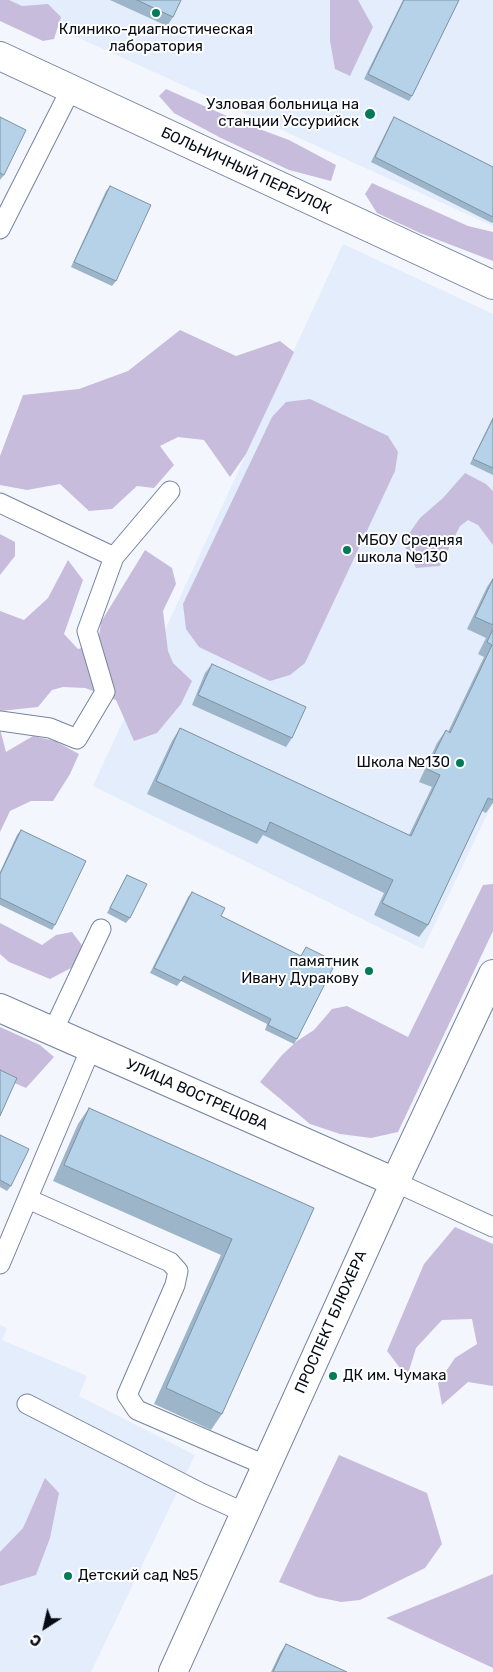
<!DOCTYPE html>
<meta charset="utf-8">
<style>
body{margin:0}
#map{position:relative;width:493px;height:1672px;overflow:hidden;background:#f3f6fc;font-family:Rubik,sans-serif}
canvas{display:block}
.north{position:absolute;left:20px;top:1602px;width:50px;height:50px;-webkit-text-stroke:4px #fff;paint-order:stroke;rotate:215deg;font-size:14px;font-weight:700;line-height:20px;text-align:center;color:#070c16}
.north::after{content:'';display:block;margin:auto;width:18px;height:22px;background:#070c16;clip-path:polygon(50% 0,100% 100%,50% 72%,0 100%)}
</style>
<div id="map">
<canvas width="493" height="1672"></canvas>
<div class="north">С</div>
</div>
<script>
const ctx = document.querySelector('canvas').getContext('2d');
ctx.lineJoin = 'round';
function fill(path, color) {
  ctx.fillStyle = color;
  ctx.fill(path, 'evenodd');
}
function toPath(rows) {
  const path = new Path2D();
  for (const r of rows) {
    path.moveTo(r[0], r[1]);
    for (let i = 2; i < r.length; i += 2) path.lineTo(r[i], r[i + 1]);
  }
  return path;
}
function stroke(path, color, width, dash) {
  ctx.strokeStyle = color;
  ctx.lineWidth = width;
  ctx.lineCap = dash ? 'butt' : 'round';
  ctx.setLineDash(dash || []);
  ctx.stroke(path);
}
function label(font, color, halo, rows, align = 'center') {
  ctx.font = font + ' Rubik,sans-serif';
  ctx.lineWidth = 4;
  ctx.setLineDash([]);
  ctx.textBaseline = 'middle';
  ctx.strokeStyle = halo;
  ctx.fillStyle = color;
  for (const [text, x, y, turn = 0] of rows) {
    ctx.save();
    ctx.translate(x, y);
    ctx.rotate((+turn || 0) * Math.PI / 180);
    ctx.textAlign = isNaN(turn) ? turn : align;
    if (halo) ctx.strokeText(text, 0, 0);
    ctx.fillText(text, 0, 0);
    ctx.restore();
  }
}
const built = toPath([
 [0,0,493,0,493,226,0,2],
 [343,244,493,314,493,802,423,949,93,786],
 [0,1325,7,1328,2,1340,87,1376,79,1396,195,1455,91,1672,0,1672]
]);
const green = toPath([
 [0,0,9,0,22,6,48,4,61,17,54,39,43,41,0,21],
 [330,0,358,0,373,27,350,76,335,69,330,41],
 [166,89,238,121,289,140,336,165,331,181,289,170,221,138,174,113,159,96],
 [372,183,468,226,493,232,493,261,420,233,377,213,365,194],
 [180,330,236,356,280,341,294,352,246,454,230,477,204,440,178,437,160,446,174,465,154,488,137,486,112,509,89,511,60,484,27,490,0,485,0,456,23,395,79,389,128,371],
 [310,399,388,436,398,452,395,471,305,663,290,675,270,681,199,647,186,629,183,604,272,417,286,402],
 [465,473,486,484,493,491,493,545,478,525,468,520,460,526,440,566,416,568,403,542,420,518,443,498],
 [0,534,15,542,15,556,0,575],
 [145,550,172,568,176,584,163,611,168,651,173,663,192,681,181,704,157,733,134,741,116,700,85,688,63,687,52,690,38,707,0,711,0,611,24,620,48,598,68,560,83,580,64,634,78,649,98,643,101,622],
 [0,729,6,752,33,736,55,741,79,754,70,774,53,801,31,801,10,811,0,832],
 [493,884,493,931,398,1132,371,1138,340,1134,310,1124,260,1082,282,1055,297,1041,314,1030,332,1009,347,1006,408,1037,483,885],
 [0,923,42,945,56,935,72,932,84,948,71,968,50,979,9,962,0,954],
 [0,1027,40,1045,54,1057,26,1088,0,1077],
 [455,1227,493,1244,493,1386,468,1382,442,1405,438,1383,455,1358,477,1344,472,1319,442,1320,416,1348,407,1377,387,1351,424,1264],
 [339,1455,427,1493,442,1544,425,1568,360,1600,341,1602,317,1597,279,1582],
 [45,1478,59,1493,50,1538,36,1575,0,1586,0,1552,23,1528],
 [493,1574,493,1668,386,1618,455,1590]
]);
const lane = toPath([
 [0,229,70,91],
 [0,503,114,557],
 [0,721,50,728,77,739,105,692,87,631,114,557,170,491],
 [53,1031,101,929],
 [395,1182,493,1227],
 [28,1199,170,1262,178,1271,175,1285,127,1395,137,1410,267,1466],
 [0,1264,91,1048],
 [27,1404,201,1493,245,1513]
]);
const street = toPath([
 [0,56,493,285]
]);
const secondary = toPath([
 [0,1008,395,1182],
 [173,1672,395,1182,493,974]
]);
const wall = toPath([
 [110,0,181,0,173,17,167,26],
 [403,0,459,0,412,96,409,101,364,79],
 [0,117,4,175,0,180],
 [394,117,493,167,493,222,492,223,371,162,391,122],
 [110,186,116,281,112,286,71,267,106,191],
 [493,417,493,475,470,464],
 [493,578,493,803,486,813,482,811,428,925,419,937,374,915,384,893,263,835,257,844,147,794,172,741,180,728,409,835,432,787,419,782,437,743,446,730,448,732,484,657,478,654,486,638,467,629,487,587],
 [212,664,292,738,286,747,192,705,205,673],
 [21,830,55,925,52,930,0,905,0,872,17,835],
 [127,875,130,918,126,923,107,913,124,880],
 [192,892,221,916,301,956,306,947,297,1039,294,1044,265,1030,267,1024,181,981,177,986,150,973,188,897],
 [89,1108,314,1208,222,1414,211,1430,154,1404,221,1255,53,1181,78,1124],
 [0,1135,11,1186,7,1191,0,1187],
 [286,1644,347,1672,271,1672,280,1653]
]);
const building = toPath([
 [137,0,181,0,173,17,137,0],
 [404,0,459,0,412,96,368,74,404,0],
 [0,117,26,130,4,175,0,173,0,117],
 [394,117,493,167,493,217,375,157,394,117],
 [110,186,151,205,116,281,74,262,110,186],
 [493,419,493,468,473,459,493,419],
 [493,579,493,625,475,617,493,579],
 [493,629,493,800,488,798,428,925,382,903,393,880,270,822,266,832,156,781,180,728,411,836,440,775,427,769,446,730,450,733,492,645,487,642,493,629],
 [212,664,306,707,292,738,198,695,212,664],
 [21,830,86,861,55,925,0,898,0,874,21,830],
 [127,875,147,884,130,918,110,908,127,875],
 [192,892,225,908,221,916,301,956,306,947,336,962,297,1039,268,1025,271,1019,184,976,181,981,154,968,192,892],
 [0,1070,17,1078,0,1116,0,1070],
 [89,1108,314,1208,222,1414,166,1388,232,1239,64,1165,89,1108],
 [0,1135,29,1149,11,1186,0,1180,0,1135],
 [286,1644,347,1672,273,1672,286,1644]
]);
const markers = [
 [156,13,5,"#007a57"],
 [370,114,6,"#007a57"],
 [347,550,5,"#007a57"],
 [460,763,5,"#007a57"],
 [369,971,5,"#007a57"],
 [333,1376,5,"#007a57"],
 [68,1576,5,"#007a57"]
];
const poiNames = [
 ["Клинико-диагностическая",156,30,"center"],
 ["лаборатория",156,47,"center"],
 ["Узловая больница на",359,105],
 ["станции Уссурийск",359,122],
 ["МБОУ Средняя",357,541,"left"],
 ["школа №130",357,558,"left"],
 ["Школа №130",450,763],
 ["памятник",359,962],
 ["Ивану Дуракову",359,979],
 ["ДК им. Чумака",343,1376,"left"],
 ["Детский сад №5",78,1576,"left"]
];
const streetNames = [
 ["БОЛЬНИЧНЫЙ ПЕРЕУЛОК",246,171,25],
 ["УЛИЦА ВОСТРЕЦОВА",197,1095,24],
 ["ПРОСПЕКТ БЛЮХЕРА",331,1322,-66]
];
fill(built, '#e4edfc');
fill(green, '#c8bcdc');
stroke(lane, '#75849f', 21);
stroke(street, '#75849f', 30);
stroke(secondary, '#75849f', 30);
stroke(lane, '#fff', 19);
stroke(street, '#fff', 28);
stroke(secondary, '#fff', 28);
fill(wall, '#9cb5c8');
fill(building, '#b5d2e9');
stroke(building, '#7f93a3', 1);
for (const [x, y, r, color] of markers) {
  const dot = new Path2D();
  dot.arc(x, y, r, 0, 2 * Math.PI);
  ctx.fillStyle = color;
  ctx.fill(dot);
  stroke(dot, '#fff', 2);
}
label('15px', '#070c16', '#fff', poiNames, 'right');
label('15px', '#070c16', '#fff', streetNames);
</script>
